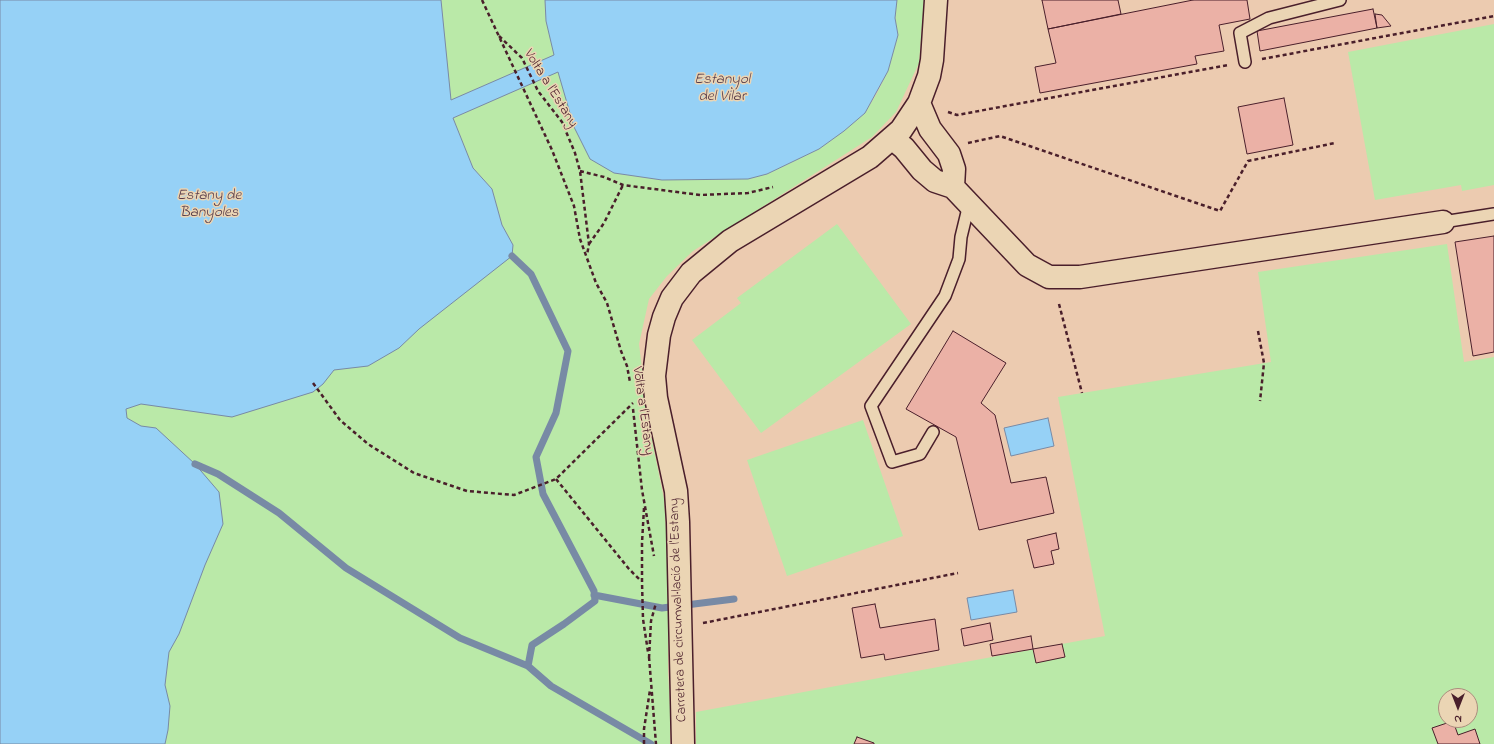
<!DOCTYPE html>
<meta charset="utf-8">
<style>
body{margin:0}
#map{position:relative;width:1494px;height:744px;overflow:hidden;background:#eccbb0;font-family:"Indie Flower",sans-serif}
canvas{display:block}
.north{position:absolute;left:1438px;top:688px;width:40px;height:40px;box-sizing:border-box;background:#ebd5b4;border:1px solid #ab8c7d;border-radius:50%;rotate:180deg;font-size:11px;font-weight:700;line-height:16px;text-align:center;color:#4a1f2b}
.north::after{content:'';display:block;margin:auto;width:14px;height:18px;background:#4a1f2b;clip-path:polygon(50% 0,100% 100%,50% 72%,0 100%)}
</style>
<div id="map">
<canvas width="1494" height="744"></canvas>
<div class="north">N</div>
</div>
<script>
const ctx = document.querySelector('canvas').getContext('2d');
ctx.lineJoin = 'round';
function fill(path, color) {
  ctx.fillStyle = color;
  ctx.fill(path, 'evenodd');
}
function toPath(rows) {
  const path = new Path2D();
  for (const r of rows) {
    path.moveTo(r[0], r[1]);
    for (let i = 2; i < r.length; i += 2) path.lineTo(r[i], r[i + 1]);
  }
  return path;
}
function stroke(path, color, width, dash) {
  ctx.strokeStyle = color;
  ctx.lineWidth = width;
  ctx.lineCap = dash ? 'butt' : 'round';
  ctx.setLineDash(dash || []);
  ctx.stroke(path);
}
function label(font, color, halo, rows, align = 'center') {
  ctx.font = font + ' "Indie Flower",sans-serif';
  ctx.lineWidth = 3;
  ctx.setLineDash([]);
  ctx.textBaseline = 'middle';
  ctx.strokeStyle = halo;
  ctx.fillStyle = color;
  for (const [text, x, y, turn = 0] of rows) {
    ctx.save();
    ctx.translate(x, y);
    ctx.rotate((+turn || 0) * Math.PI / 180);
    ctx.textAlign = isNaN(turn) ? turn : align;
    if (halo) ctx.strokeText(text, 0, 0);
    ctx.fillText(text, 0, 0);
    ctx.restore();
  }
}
const green = toPath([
 [441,0,545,0,546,21,555,55,451,100],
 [897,0,924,0,919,63,896,112,872,137,693,251,667,276,649,299,639,344,649,426,664,499,668,560,668,672,670,707,670,744,142,744,107,404,513,245,502,225,492,189,473,168,453,118,558,71,574,127,590,158,614,173,662,180,748,179,767,174,819,149,844,131,865,113,877,93,888,71,898,35,895,18],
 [1494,24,1494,185,1462,191,1461,185,1375,200,1348,52],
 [837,224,911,324,761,433,692,340,741,303,737,298],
 [1447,244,1464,362,1494,357,1494,744,696,744,696,712,1105,636,1058,397,1271,362,1258,272],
 [1446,696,1470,696,1470,720,1446,720],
 [863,420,903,536,787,576,747,460]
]);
const water = toPath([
 [0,0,441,0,451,100,554,55,546,21,545,0,897,0,895,18,898,35,888,71,865,113,844,131,819,149,767,174,748,179,662,180,614,173,590,159,574,127,558,72,453,118,473,168,492,189,502,225,513,245,512,256,419,329,399,348,368,366,334,370,323,384,313,392,232,417,141,404,126,409,127,418,141,426,156,428,195,464,219,492,223,524,205,565,179,634,169,652,165,685,170,706,168,730,165,744,0,744,0,0],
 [1048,418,1054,446,1011,456,1004,428,1048,418],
 [1013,590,1017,612,971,620,967,598,1013,590]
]);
const stream = toPath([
 [512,256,531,274,568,351,556,413,536,457,543,494,594,591,595,601,564,624,532,645,528,666,551,686,651,744],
 [195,464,218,474,279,513,346,568,460,638,528,666],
 [594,595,662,608,734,599]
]);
const building = toPath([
 [1042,0,1118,0,1121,14,1048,29,1042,0],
 [1193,0,1247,0,1250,19,1219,25,1224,51,1195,56,1197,64,1040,93,1035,67,1056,63,1048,29,1193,0],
 [1373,9,1377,28,1260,51,1257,31,1373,9],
 [1375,14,1382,15,1391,26,1377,28,1375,14],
 [1284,98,1293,145,1247,154,1238,107,1284,98],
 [1494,236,1494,352,1473,356,1455,242,1494,236],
 [953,331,1006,363,981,403,995,415,1011,483,1046,477,1054,513,979,530,956,437,906,409,953,331],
 [1056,533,1059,549,1051,551,1054,564,1034,568,1027,540,1056,533],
 [875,604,880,628,935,619,939,650,885,660,884,654,861,658,852,608,875,604],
 [990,623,993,640,964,646,961,629,990,623],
 [1031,636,1033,649,992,656,990,644,1031,636],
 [1062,644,1065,657,1036,663,1033,649,1062,644],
 [1453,721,1458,735,1475,729,1480,744,1438,744,1432,728,1453,721],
 [857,737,874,743,874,744,854,744,857,737]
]);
const path = toPath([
 [482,0,552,150,574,206,580,239,596,283,607,303,621,351,627,366,630,382],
 [499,36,522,58,538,91,562,122,575,153,580,171,589,244,587,255],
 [1262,59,1494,16],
 [948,112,957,115,1228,65],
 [968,143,1000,136,1220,211,1248,161,1335,143],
 [580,171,604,177,623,185,700,195,748,193,773,187],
 [589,244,604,223,623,185],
 [1059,304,1082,393],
 [1258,331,1264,363,1260,401],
 [313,383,340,420,368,444,414,473,467,491,514,495,556,479,633,403],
 [633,409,642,490,654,556],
 [556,479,629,569,641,581],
 [644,508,642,543,642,582,643,619,648,652],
 [703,623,958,573],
 [649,657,656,744],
 [649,658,651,621,656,603],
 [644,744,644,729,650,690]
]);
const service = toPath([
 [1245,62,1240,33,1269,18,1340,0],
 [1443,222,1494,214],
 [933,432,920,454,892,462,871,406,945,296,959,259,961,237,969,204]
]);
const minor = toPath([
 [919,103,930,129,949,154,954,169,953,187],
 [893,139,904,148,922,170,935,181,953,187,1027,265,1049,277,1080,277,1443,222],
 [683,744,678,522,676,491,656,398,654,376,659,335,664,317,672,298,691,273,730,241,870,157,901,130,919,103,929,76,932,60,936,0]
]);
const streetNames = [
 ["Volta a l'Estany",550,89,58],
 ["Volta a l'Estany",642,411,82],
 ["Carretera de circumval·lació de l'Estany",679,610,-92]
];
const waterNames = [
 ["Estanyol",722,81],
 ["del Vilar",722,98],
 ["Estany de",209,197],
 ["Banyoles",209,214]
];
fill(green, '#bae9a8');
fill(water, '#96d1f6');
stroke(water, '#788aa5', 1);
stroke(stream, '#788aa5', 7);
fill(building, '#ebb1a6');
stroke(building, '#4a1f2b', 1);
stroke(service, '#4a1f2b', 14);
stroke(minor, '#4a1f2b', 25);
stroke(path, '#4a1f2b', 2.5, [4, 3]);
stroke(service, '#ebd5b4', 11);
stroke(minor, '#ebd5b4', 22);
label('14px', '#4a1f2b', '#ebd5b4', streetNames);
label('italic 15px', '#553a49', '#ebd5b4', waterNames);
</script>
